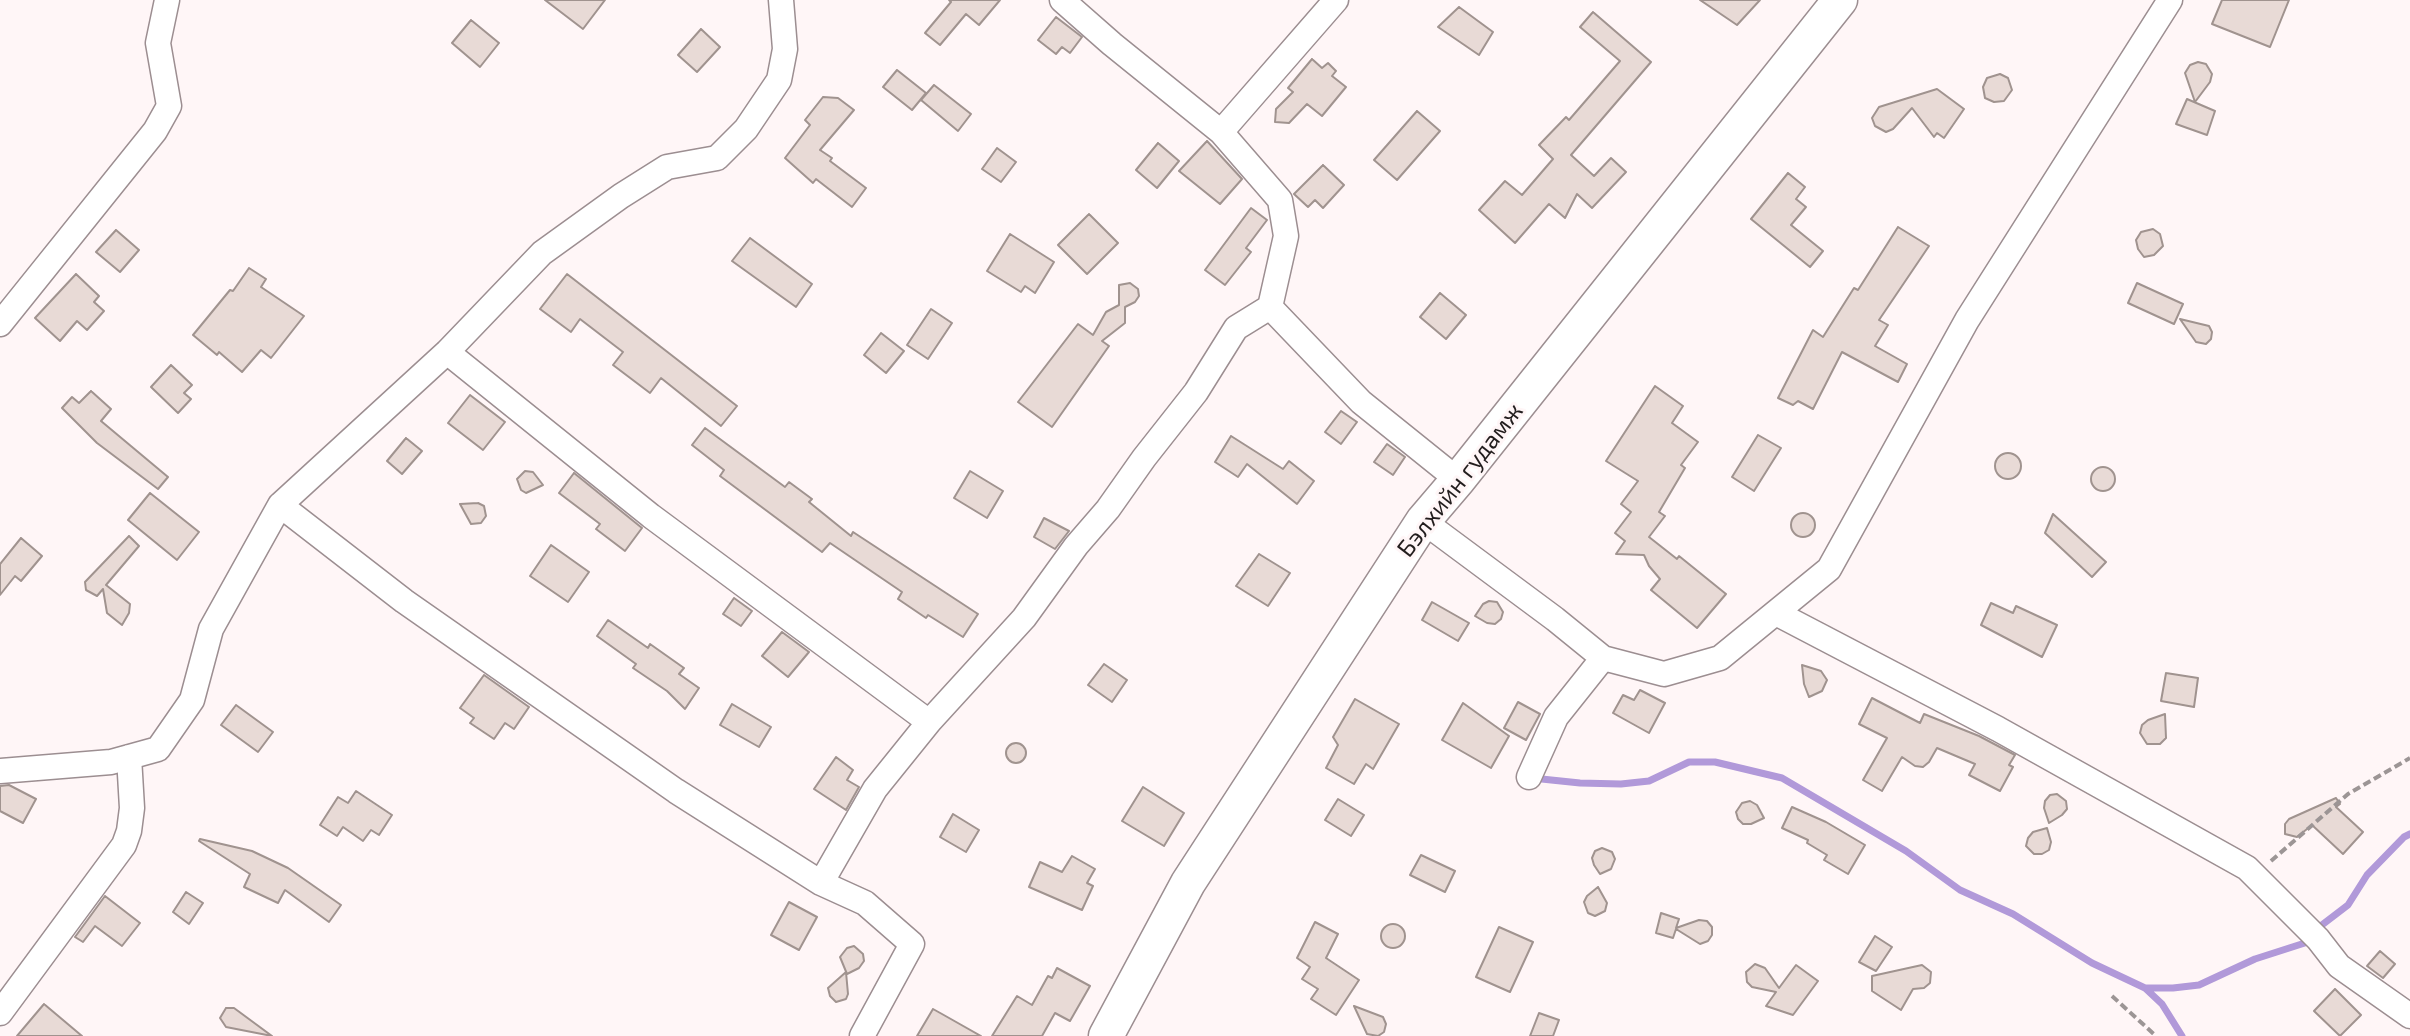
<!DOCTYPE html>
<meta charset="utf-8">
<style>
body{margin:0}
canvas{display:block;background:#fff6f7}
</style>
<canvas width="2410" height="1036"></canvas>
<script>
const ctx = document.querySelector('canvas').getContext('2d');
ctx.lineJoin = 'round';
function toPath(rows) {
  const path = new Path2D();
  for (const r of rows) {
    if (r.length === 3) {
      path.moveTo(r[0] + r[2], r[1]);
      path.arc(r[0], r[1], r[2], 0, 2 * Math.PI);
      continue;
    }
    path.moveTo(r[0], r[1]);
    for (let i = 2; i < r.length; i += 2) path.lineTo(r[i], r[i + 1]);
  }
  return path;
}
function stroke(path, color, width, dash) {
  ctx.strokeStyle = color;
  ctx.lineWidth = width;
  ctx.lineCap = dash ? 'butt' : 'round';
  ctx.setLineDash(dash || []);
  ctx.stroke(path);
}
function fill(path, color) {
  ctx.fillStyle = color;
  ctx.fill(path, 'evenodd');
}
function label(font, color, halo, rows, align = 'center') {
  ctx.font = font + ' "Exo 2",sans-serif';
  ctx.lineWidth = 6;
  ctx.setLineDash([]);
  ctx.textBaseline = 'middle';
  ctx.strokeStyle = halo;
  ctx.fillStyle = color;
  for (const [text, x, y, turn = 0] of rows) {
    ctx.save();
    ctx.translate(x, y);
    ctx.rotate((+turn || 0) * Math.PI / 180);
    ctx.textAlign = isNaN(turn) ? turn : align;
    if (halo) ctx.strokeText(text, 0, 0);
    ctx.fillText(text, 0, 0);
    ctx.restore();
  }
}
const stream = toPath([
 [1532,778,1580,783,1621,784,1649,781,1689,762,1715,762,1782,778,1906,851,1960,890,2013,914,2092,963,2145,988,2162,1004,2182,1036],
 [2314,931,2348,905,2367,875,2404,837,2410,834],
 [2145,988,2173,988,2199,985,2255,959,2311,941]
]);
const building = toPath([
 [545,0,605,0,583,29,545,0],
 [949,0,1000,0,979,25,966,14,940,45,925,33,951,2,949,0],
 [1700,0,1760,0,1737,25,1700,0],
 [2222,0,2289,0,2270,47,2212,24,2222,0],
 [1459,7,1493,32,1479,55,1438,27,1459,7],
 [1593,12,1651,62,1571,155,1594,176,1611,158,1626,172,1592,208,1577,194,1565,218,1549,204,1515,243,1479,210,1505,181,1522,195,1553,159,1539,145,1566,117,1569,120,1620,61,1580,27,1593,12],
 [1056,17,1082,37,1070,53,1062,47,1056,54,1038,40,1056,17],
 [471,20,499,43,480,67,452,43,471,20],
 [701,29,720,47,697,72,678,55,701,29],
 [1312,59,1322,68,1328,63,1336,71,1332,76,1346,87,1322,116,1307,104,1289,123,1275,122,1276,109,1293,92,1288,88,1312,59],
 [2198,62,2206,64,2212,74,2210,82,2195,102,2185,73,2190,65,2198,62],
 [897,70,926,93,912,110,883,87,897,70],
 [2000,74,2008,78,2012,90,2004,101,1994,102,1985,98,1983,87,1987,78,2000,74],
 [934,85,971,114,958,131,921,100,934,85],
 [1937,89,1964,109,1944,138,1937,133,1934,137,1912,108,1893,129,1886,132,1875,126,1872,118,1879,107,1937,89],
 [823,97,838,98,854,110,820,150,832,158,830,161,866,188,852,207,816,179,813,183,785,158,810,125,805,120,823,97],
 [2187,99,2215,111,2207,135,2176,124,2187,99],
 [1417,111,1440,131,1397,180,1374,160,1417,111],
 [1207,141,1242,179,1220,204,1179,171,1207,141],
 [1158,143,1179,161,1157,188,1136,170,1158,143],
 [997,148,1016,162,1001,182,982,169,997,148],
 [1323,165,1344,185,1323,208,1315,200,1308,207,1294,194,1323,165],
 [1788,173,1805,187,1796,199,1806,207,1791,225,1823,251,1810,267,1751,219,1788,173],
 [1251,208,1267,220,1246,248,1251,252,1225,285,1205,270,1251,208],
 [1089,214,1118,243,1087,274,1058,245,1089,214],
 [1898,227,1929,246,1879,320,1888,325,1875,346,1907,364,1898,382,1842,352,1813,409,1798,401,1793,405,1778,398,1813,330,1823,337,1854,288,1858,290,1898,227],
 [2153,229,2160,234,2163,246,2154,255,2144,257,2138,249,2136,240,2141,232,2153,229],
 [116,230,139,250,120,272,96,252,116,230],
 [1010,234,1054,262,1035,293,1025,286,1021,292,987,271,1010,234],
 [750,238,812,284,796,307,732,261,750,238],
 [249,268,266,279,261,287,304,316,271,358,261,350,242,372,219,352,217,355,193,335,230,290,233,291,249,268],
 [76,274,99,296,94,302,104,311,87,330,77,321,60,341,35,318,76,274],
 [567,274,737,406,721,426,661,378,650,393,613,365,623,352,580,319,571,332,540,309,567,274],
 [1130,283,1138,289,1139,296,1135,302,1125,307,1125,323,1102,341,1109,346,1052,427,1018,402,1078,324,1093,335,1106,312,1119,305,1119,285,1130,283],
 [2137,283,2183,304,2174,324,2128,303,2137,283],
 [1440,293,1466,315,1446,339,1420,317,1440,293],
 [931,309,952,323,928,359,907,345,931,309],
 [2180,319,2209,326,2212,332,2211,339,2206,344,2196,342,2180,319],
 [881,333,904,351,886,373,864,355,881,333],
 [171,365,192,385,184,393,191,399,178,413,151,387,171,365],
 [1655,386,1683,406,1672,423,1698,442,1681,465,1685,468,1659,512,1665,516,1649,537,1677,559,1679,556,1726,594,1697,628,1651,590,1660,579,1649,566,1644,555,1616,554,1625,541,1615,533,1631,512,1621,504,1638,481,1606,461,1655,386],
 [91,391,111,409,101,421,168,477,158,489,97,443,62,408,72,397,79,403,91,391],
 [470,395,505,422,483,450,448,423,470,395],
 [1341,411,1357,422,1341,444,1325,432,1341,411],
 [705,428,785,487,789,482,812,499,809,502,851,536,853,532,978,614,963,637,928,615,926,618,898,599,902,592,830,543,822,552,720,476,724,470,692,445,705,428],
 [1758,435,1781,448,1754,491,1732,477,1758,435],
 [1231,436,1283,469,1289,461,1314,481,1297,504,1247,464,1238,477,1215,462,1231,436],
 [406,438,422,451,402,474,387,461,406,438],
 [1387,444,1405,457,1393,475,1374,462,1387,444],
 [2008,466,13],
 [2103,479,12],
 [525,471,533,472,543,485,526,493,521,490,517,479,525,471],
 [970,471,1003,491,987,518,954,498,970,471],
 [574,473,642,528,625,551,596,529,600,524,559,493,574,473],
 [150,493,199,532,177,560,128,520,150,493],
 [478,503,484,506,486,516,481,523,471,524,460,504,478,503],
 [1803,525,12],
 [2053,514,2106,562,2092,577,2045,533,2053,514],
 [1044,518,1069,531,1055,549,1034,537,1044,518],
 [129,536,139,546,106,585,130,604,129,613,122,625,107,613,103,589,97,596,86,590,85,582,129,536],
 [21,538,42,556,21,581,15,576,0,595,0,564,21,538],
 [551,545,589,572,568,602,530,576,551,545],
 [1259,554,1290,573,1268,606,1236,586,1259,554],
 [734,598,752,611,741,626,723,614,734,598],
 [1489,601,1497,602,1503,612,1501,619,1495,624,1487,623,1475,616,1483,604,1489,601],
 [1432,602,1469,623,1458,641,1422,620,1432,602],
 [1991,603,2013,613,2016,606,2057,625,2042,657,1981,625,1991,603],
 [608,620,648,648,650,644,684,668,679,674,699,688,685,709,667,691,633,668,636,664,597,636,608,620],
 [782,632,809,652,788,677,762,656,782,632],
 [1104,664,1127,680,1112,702,1088,685,1104,664],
 [1802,665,1821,671,1827,680,1822,691,1809,697,1804,684,1802,665],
 [2166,673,2198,678,2194,707,2161,701,2166,673],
 [484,675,529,707,514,729,505,723,494,739,470,723,474,718,460,708,484,675],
 [1640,690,1665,703,1649,733,1613,713,1623,695,1634,700,1640,690],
 [1872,698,1920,723,1924,714,1979,736,2015,755,2009,765,2013,767,2000,791,1969,775,1975,764,1937,748,1929,762,1923,767,1915,766,1902,757,1882,791,1863,780,1887,738,1859,724,1872,698],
 [1355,699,1399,724,1373,769,1366,764,1354,784,1326,768,1338,745,1333,737,1355,699],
 [1518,702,1540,714,1526,740,1504,728,1518,702],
 [1463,703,1509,736,1491,768,1442,740,1463,703],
 [732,704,771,727,759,747,720,725,732,704],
 [236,705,273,732,258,752,221,725,236,705],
 [2165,714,2166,738,2160,744,2147,744,2140,733,2142,725,2148,720,2165,714],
 [1016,753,10],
 [836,757,853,770,847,780,859,787,846,810,814,789,836,757],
 [9,785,36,799,23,823,0,811,0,786,9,785],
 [1143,787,1184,813,1164,846,1122,821,1143,787],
 [356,791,392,815,379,835,371,830,363,841,343,827,337,836,320,825,338,797,348,803,356,791],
 [2057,794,2066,801,2067,809,2062,815,2049,823,2044,808,2045,801,2050,795,2057,794],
 [2336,798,2340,804,2336,807,2363,832,2343,854,2312,825,2297,837,2285,834,2285,824,2289,819,2336,798],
 [1338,799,1364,815,1351,836,1325,820,1338,799],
 [1750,801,1757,805,1764,818,1751,824,1743,824,1738,819,1736,812,1742,803,1750,801],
 [1792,807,1826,822,1865,845,1848,874,1824,860,1827,855,1807,843,1808,840,1782,828,1792,807],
 [953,814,979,830,966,852,940,837,953,814],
 [2047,828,2051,842,2049,850,2042,854,2034,854,2026,846,2028,838,2033,832,2047,828],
 [200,839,252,851,288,868,341,905,329,922,285,890,278,903,244,887,250,874,199,841,200,839],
 [1602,848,1612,852,1615,859,1611,869,1600,874,1594,865,1592,858,1595,851,1602,848],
 [1421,855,1455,871,1445,892,1410,875,1421,855],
 [1072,856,1095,869,1087,883,1093,886,1082,910,1029,887,1040,862,1062,872,1072,856],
 [1598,887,1607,903,1605,911,1595,916,1588,913,1584,902,1587,896,1598,887],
 [186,892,203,903,189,924,173,912,186,892],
 [105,896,140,923,122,946,95,926,83,942,75,937,105,896],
 [789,902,817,917,799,950,771,935,789,902],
 [1661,913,1679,919,1676,928,1699,920,1707,921,1712,927,1712,935,1708,941,1700,944,1676,929,1673,938,1656,933,1661,913],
 [1315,922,1338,934,1326,958,1359,980,1336,1015,1311,999,1318,989,1302,979,1310,967,1297,958,1315,922],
 [1393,936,12],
 [1499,927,1533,942,1510,992,1476,977,1499,927],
 [1875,936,1892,947,1876,971,1859,962,1875,936],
 [854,946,863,954,864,961,859,968,847,974,840,957,847,948,854,946],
 [2380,951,2395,964,2383,978,2367,966,2380,951],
 [1755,964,1765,968,1779,988,1796,965,1818,981,1793,1015,1766,1006,1776,992,1752,987,1747,982,1746,972,1755,964],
 [1922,965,1931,972,1930,983,1924,988,1913,989,1901,1010,1872,991,1872,976,1922,965],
 [1057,968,1090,986,1070,1021,1055,1013,1042,1036,992,1036,1017,996,1032,1005,1048,976,1052,978,1057,968],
 [846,972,848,994,846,999,836,1002,830,996,828,988,846,972],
 [2335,989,2361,1015,2340,1036,2314,1011,2335,989],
 [44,1004,82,1036,17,1036,44,1004],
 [1354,1006,1383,1017,1386,1024,1384,1032,1378,1036,1367,1034,1354,1006],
 [226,1008,234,1008,272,1036,226,1027,220,1018,226,1008],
 [933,1009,942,1014,981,1036,917,1036,933,1009],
 [1539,1013,1559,1020,1553,1036,1530,1036,1539,1013]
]);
const path = toPath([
 [2271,861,2348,794,2410,758],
 [2112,996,2156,1036]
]);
const minor = toPath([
 [1062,0,1112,44,1221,132,1280,200,1286,236,1270,307,1361,402,1458,480],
 [1221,132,1336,0],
 [0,324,155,131,169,106,158,43,167,0],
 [447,352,651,516,929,722],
 [280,505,404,601,676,791,821,883,865,903,912,944,862,1036],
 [1423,521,1555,619,1603,658],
 [1776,613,1998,729,2247,868,2318,939,2339,966,2410,1016],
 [0,771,111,762,158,749,192,700,211,629,280,505,447,352,542,253,621,196,667,167,717,158,746,129,779,80,785,49,781,0],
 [1529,777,1556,717,1603,658,1664,674,1720,658,1829,569,1967,320,2170,0],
 [821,883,875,789,929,722,1024,618,1076,546,1108,509,1144,458,1196,392,1236,328,1270,307],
 [0,1013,124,845,129,831,132,808,129,757]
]);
const secondary = toPath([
 [1106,1036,1188,883,1423,521,1458,480,1840,0]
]);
const streetNames = [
 ["Бэлхийн гудамж",1460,480,-52]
];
stroke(stream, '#b199d9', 7);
fill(building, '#e8dad6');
stroke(building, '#a0938f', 2);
stroke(minor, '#9c8e91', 27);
stroke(secondary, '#9c8e91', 37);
stroke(path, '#9c9595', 4, [8, 4]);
stroke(minor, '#fff', 24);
stroke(secondary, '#fff', 34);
label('24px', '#221d1d', '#fff6f7', streetNames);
</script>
